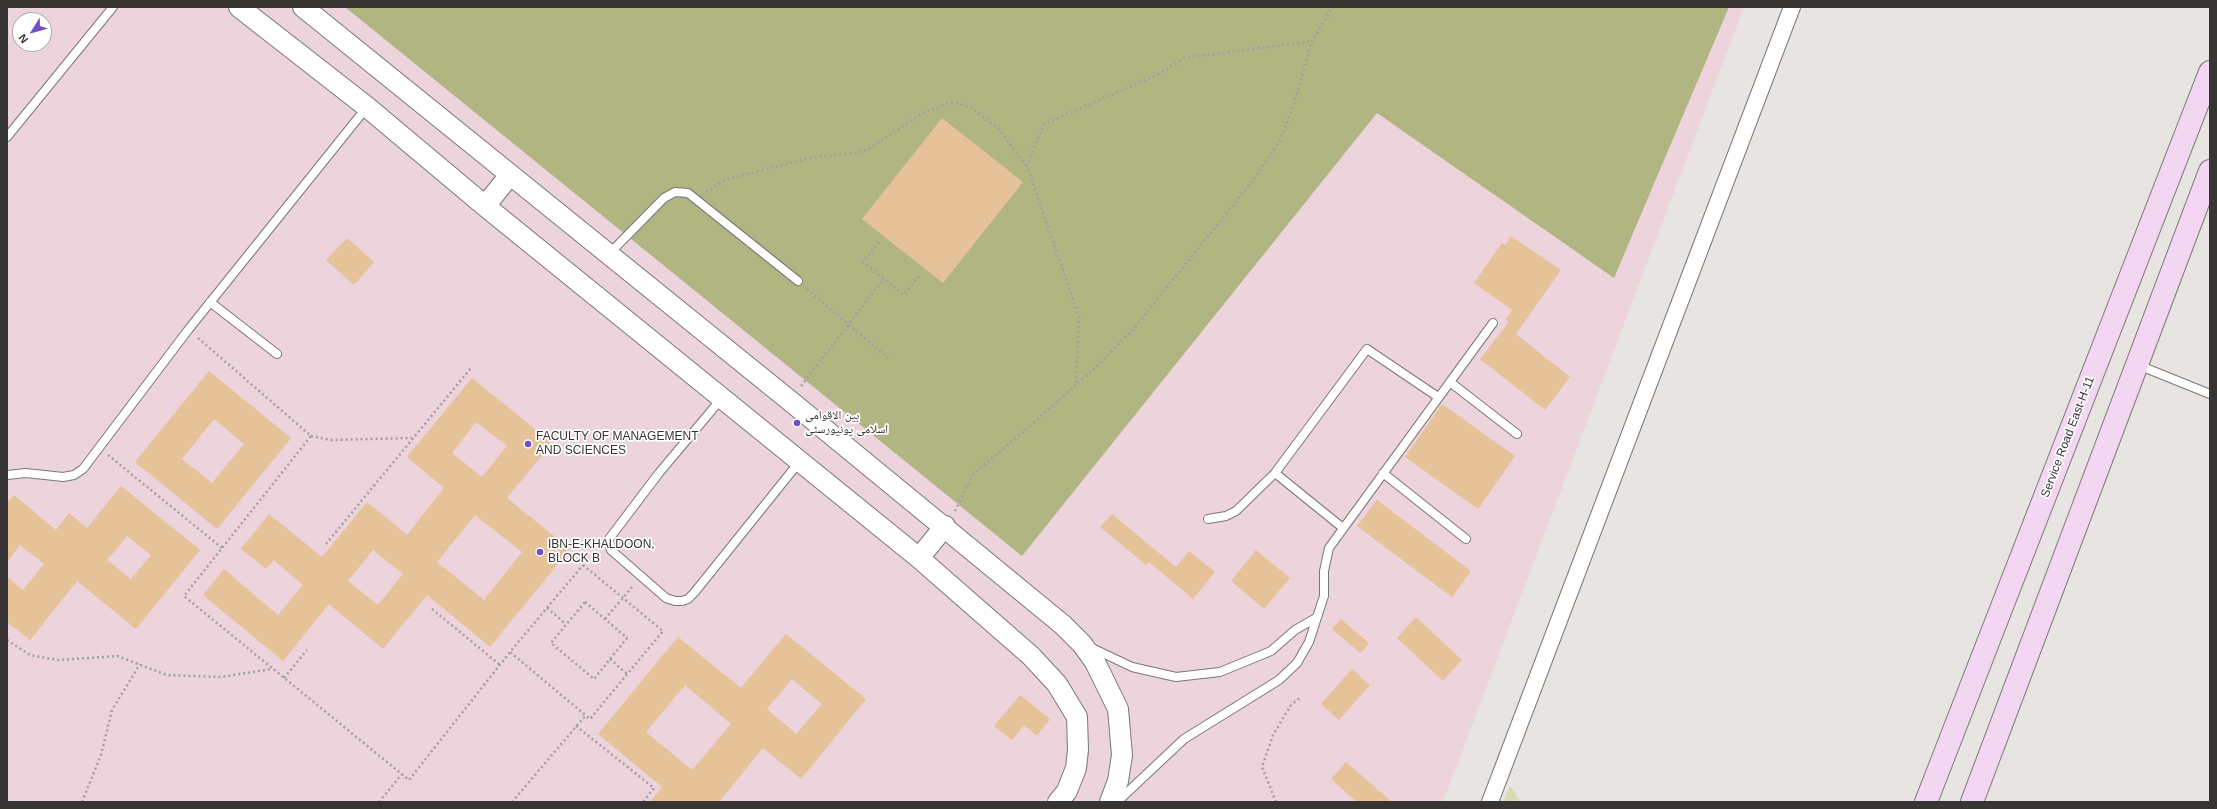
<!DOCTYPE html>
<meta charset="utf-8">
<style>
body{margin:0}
#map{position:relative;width:2217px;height:809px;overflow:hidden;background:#e7e4e2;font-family:Helvetica,sans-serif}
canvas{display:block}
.frame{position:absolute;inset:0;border:8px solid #363534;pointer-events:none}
.north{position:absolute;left:12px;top:12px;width:40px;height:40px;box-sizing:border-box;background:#fff;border:1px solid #afaeae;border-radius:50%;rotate:233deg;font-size:11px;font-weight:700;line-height:16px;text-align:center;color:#363534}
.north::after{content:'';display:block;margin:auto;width:14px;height:18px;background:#724ec7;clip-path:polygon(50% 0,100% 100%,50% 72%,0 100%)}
</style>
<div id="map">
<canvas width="2217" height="809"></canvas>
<div class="frame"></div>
<div class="north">N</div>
</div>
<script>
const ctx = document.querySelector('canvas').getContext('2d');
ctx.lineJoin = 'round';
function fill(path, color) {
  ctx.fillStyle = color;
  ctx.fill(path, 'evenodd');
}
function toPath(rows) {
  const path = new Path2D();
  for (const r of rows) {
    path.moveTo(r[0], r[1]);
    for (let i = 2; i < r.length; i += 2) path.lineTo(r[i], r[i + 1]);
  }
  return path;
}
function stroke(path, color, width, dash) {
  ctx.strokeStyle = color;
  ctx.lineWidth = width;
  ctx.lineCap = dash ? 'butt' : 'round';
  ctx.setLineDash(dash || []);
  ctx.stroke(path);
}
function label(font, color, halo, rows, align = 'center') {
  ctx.font = font + ' Helvetica,"Noto Naskh Arabic",sans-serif';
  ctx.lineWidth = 3.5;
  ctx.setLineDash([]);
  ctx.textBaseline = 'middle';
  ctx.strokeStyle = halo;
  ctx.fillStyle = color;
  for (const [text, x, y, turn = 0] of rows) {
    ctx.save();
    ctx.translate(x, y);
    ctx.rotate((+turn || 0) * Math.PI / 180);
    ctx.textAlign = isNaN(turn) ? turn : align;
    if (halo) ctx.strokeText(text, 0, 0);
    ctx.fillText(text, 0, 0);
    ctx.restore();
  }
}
const education = toPath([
 [7,7,1744,7,1443,802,7,802],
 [20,20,44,20,44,44,20,44]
]);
const green = toPath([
 [1510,785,1520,802,1503,802]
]);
const forest = toPath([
 [345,7,1729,7,1614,278,1377,113,1022,556]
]);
const building = toPath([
 [942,118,1023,182,943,283,862,219],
 [1511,236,1561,270,1516,334,1570,377,1545,410,1480,359,1509,322,1506,319,1512,310,1474,283,1502,243,1505,245],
 [347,238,374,262,354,285,326,260],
 [209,371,291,438,217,529,135,462],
 [214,419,244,444,212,483,182,459],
 [472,378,552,443,507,498,570,549,490,647,427,595,383,649,329,604,283,661,203,595,224,569,278,615,303,585,274,560,266,569,241,549,269,514,322,557,367,502,407,535,444,488,407,457],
 [476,422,507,446,482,477,452,453],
 [475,515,522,552,484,600,437,562],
 [373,550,403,574,378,605,348,581],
 [1442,404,1515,456,1478,509,1405,457],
 [121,486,200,550,136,629,77,581,30,640,7,622,7,577,23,590,44,564,20,545,7,562,7,503,14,495,56,530,69,513,87,528],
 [127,536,151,555,131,579,107,560],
 [1377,500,1471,571,1452,597,1357,526],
 [1112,514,1176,567,1189,551,1215,572,1193,599,1149,562,1146,565,1100,527],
 [1256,550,1290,578,1264,609,1231,581],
 [1416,617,1462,660,1443,681,1397,638],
 [1341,619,1369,643,1360,653,1332,629],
 [786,634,866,699,801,779,763,748,719,802,650,802,662,787,598,734,678,637,741,688],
 [792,679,822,704,796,734,767,709],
 [685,685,731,724,692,770,646,732],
 [1352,669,1370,685,1339,720,1321,704],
 [1020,695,1050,719,1037,736,1024,725,1012,740,994,726],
 [1346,762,1392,802,1357,802,1331,779]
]);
const path = toPath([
 [706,192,727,179,814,157,857,153,870,148,923,113,951,102,970,107,998,128,1027,166],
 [879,242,863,262,904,295,919,276],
 [807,289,890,360],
 [198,338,311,436,184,596,409,780,510,652],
 [1076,383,1079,317,1027,166,1044,124,1159,74,1185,58,1312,41],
 [801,386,884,278],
 [311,436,331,440,412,438],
 [108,455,222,548],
 [955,511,974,473,1030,426,1095,368,1134,328,1255,178,1280,140,1294,104,1312,41,1333,7],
 [326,544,471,368],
 [583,565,663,631,590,719,510,652,583,565],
 [585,602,627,638,594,679,551,643,585,602],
 [547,608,566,624],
 [432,609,500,665],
 [605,619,633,586],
 [7,640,30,655,58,660,117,656,167,675,220,677,272,669],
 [610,659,627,674],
 [284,678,307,650],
 [576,726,654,788,643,802],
 [82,802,101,755,112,710,140,664],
 [379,802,402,774],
 [512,802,586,715],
 [1276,802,1262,767,1273,735,1291,705,1301,697]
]);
const service = toPath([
 [7,137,113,7],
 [609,254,664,198,675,192,688,193,798,281],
 [210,302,277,354],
 [2138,365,2210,394],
 [1450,382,1517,434],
 [722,398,659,473,609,539,611,550,666,598,675,601,682,601,688,599,694,593,800,461],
 [1275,473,1343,528],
 [1383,473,1466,539],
 [7,475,26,473,63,477,74,475,83,469,188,330,367,107],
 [1208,519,1226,516,1236,511,1275,473,1367,349,1438,397],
 [1090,647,1132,667,1176,677,1220,672,1271,651,1295,630,1316,618],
 [1117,802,1184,739,1279,680,1297,663,1309,642,1324,596,1324,571,1329,548,1493,323]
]);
const minor = toPath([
 [1490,802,1792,7]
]);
const tertiary = toPath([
 [239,7,367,107,485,206,919,558,1031,656,1057,684,1077,717,1078,750,1076,768,1067,791,1058,802],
 [303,7,789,400,1063,625,1082,644,1095,662,1118,709,1122,755,1118,781,1110,802],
 [485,206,510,175],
 [919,558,945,526]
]);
const secondary = toPath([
 [1926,802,2210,72],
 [1972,802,2210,171]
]);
const markers = [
 [797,423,4,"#724ec7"],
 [528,444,4,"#724ec7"],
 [540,552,4,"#724ec7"]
];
const poiNames = [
 ["بین الاقوامی",805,416],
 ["اسلامی یونیورسٹی",805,430],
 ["FACULTY OF MANAGEMENT",536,437],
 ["AND SCIENCES",536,451],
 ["IBN-E-KHALDOON,",548,545],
 ["BLOCK B",548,559]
];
const streetNames = [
 ["Service Road East-H-11",2068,437,-69]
];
fill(education, '#ecd3dc');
fill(green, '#d8dbb5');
fill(forest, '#b1b581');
fill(building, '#e6c298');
stroke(service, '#7a7875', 10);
stroke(minor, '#7a7875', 18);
stroke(tertiary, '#7a7875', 22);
stroke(secondary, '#7a7875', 24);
stroke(path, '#a2a09f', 2.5, [2, 3]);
stroke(service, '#fff', 8);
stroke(minor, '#fff', 16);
stroke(tertiary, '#fff', 20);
stroke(secondary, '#f2d6f2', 22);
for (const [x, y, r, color] of markers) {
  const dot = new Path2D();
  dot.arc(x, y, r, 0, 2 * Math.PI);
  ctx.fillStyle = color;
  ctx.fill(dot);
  stroke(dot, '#fff', 1.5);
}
label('12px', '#363534', '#fff', poiNames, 'left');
label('12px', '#363534', '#fff', streetNames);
</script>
